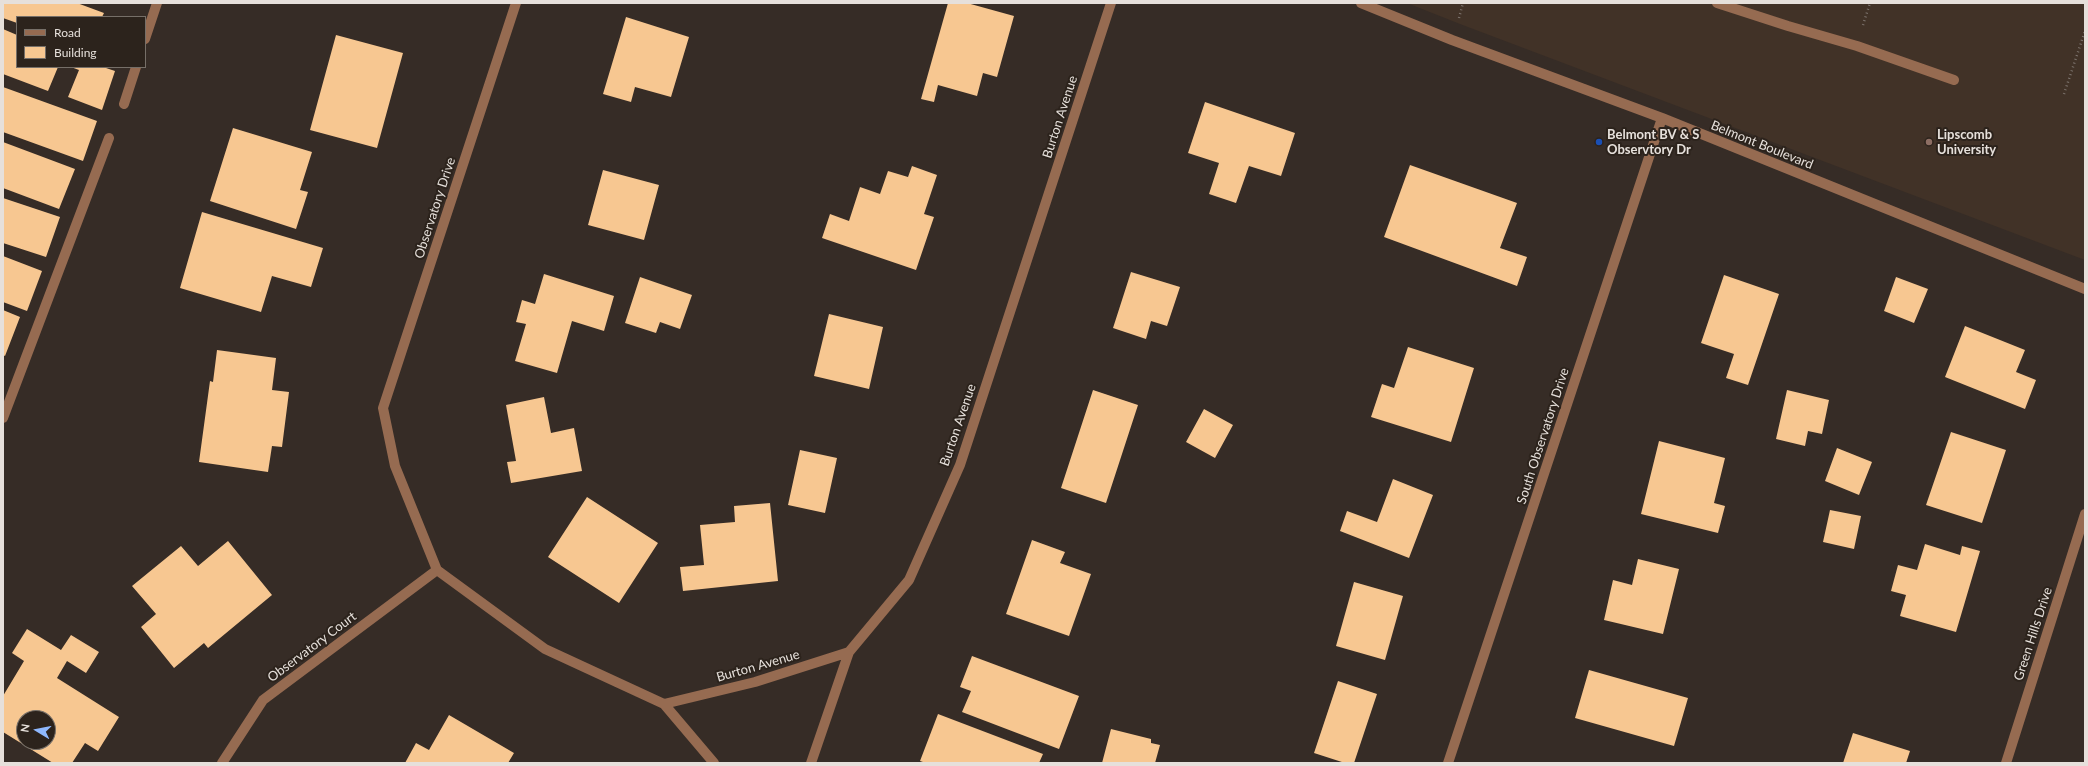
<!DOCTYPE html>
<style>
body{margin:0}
#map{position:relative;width:2088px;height:766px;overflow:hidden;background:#362c26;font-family:Lato,sans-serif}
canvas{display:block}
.frame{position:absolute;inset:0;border:4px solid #e6e0db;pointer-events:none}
.legend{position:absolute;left:16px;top:16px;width:130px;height:52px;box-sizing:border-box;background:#2c231c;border:1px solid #766f68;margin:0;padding:5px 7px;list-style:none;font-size:12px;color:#e6e0db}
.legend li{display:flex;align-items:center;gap:8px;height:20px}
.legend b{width:20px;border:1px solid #766f68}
.north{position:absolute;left:16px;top:710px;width:40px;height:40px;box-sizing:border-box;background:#2c231c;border:1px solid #766f68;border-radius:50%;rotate:280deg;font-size:11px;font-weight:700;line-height:16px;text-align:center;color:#e6e0db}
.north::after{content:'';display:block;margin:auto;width:14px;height:18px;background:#8fb8fd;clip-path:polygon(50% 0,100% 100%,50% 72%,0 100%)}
</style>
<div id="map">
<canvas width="2088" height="766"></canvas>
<div class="frame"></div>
<ul class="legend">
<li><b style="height:5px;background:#966b51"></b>Road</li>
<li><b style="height:11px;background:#f7c791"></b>Building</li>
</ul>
<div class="north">N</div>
</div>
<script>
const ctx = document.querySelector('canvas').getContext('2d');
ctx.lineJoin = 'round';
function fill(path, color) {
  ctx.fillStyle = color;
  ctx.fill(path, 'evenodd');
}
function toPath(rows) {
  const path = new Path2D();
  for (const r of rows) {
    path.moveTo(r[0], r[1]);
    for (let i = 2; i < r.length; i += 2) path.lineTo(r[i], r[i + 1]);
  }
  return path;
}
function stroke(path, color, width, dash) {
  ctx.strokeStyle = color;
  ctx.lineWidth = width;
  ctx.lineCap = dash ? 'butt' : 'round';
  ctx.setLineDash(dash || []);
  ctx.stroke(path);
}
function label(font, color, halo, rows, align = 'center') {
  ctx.font = font + ' Lato,sans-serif';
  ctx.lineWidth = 4;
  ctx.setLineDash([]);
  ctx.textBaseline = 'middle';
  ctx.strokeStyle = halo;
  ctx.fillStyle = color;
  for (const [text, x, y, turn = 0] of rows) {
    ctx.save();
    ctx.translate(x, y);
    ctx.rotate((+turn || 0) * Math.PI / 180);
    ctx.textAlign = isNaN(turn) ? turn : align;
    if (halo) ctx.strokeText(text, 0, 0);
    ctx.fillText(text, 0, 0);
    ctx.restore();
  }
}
const built = toPath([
 [1407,3,2085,3,2085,260,1460,24]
]);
const building = toPath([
 [3,3,77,3,104,13,102,17,17,17,17,23,3,18],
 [948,3,967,3,1014,16,997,77,983,73,977,96,938,85,934,102,921,99],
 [626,17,689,37,671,97,635,87,631,102,603,94],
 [3,29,17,35,17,67,58,67,48,91,3,74],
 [336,35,403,53,377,148,310,130],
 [71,67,103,67,115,71,102,110,68,97,79,70],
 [3,87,97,121,83,161,3,132],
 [1205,102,1295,133,1281,176,1249,166,1236,203,1209,194,1219,163,1188,153],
 [233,128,312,152,300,190,308,192,296,229,210,201],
 [3,142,75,169,59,209,3,188],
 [1410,165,1517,203,1500,248,1527,257,1517,286,1384,237],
 [912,166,937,175,924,214,934,217,916,270,822,238,830,214,849,221,860,187,880,194,888,171,908,177],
 [603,170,659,185,644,240,588,225],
 [3,198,60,217,46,257,3,243],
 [202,212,323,248,311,287,272,276,261,312,180,288],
 [3,256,42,271,27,311,3,302],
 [1131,272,1180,287,1167,326,1151,321,1146,339,1113,328],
 [544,274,614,296,604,331,572,321,557,373,515,361,526,324,516,322,522,300,535,304],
 [1724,275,1779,294,1748,385,1726,378,1734,354,1701,343],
 [640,277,692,295,680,329,660,322,656,333,625,323],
 [1896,277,1928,289,1914,323,1884,311],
 [3,310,20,317,5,356,3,355],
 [829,314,883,327,869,389,814,376],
 [1965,326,2025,350,2016,372,2036,380,2025,409,1945,377],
 [1408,347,1474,368,1451,442,1371,417,1382,384,1394,388],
 [217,350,276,358,272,390,289,392,282,447,272,446,268,472,199,462,210,381,213,382],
 [1093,390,1138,405,1106,503,1061,488],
 [1787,390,1829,400,1822,434,1808,431,1805,446,1776,439],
 [544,397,551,433,574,428,582,471,511,483,507,462,516,461,506,405],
 [1204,409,1233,425,1215,458,1186,442],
 [1951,432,2006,450,1982,523,1926,505],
 [1659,441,1725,458,1714,503,1725,506,1718,533,1641,514],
 [1837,448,1872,462,1859,495,1825,481],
 [800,450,837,458,825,513,788,505],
 [1393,479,1433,495,1409,558,1340,531,1347,511,1377,522],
 [587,497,658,543,619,603,548,557],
 [770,503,778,581,683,591,680,567,704,565,700,525,735,522,734,506],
 [1830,510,1861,516,1854,549,1823,542],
 [1032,540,1065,552,1060,563,1091,574,1069,636,1006,614],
 [228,541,272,595,208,648,204,643,174,668,141,627,156,614,132,586,181,546,198,566],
 [1925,544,1960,555,1962,546,1980,551,1956,632,1900,616,1906,595,1891,591,1898,565,1917,570],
 [1638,559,1679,569,1663,634,1604,620,1613,580,1632,585],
 [1354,582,1403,596,1385,660,1336,646],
 [27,629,61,650,71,635,99,652,86,673,67,661,57,678,119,717,98,751,85,743,72,763,53,763,3,732,3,696,24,661,12,653],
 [24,718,48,718,48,742,24,742],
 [972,656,1079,696,1059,749,962,712,971,691,960,687],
 [1589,670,1688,698,1674,746,1575,718],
 [1338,681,1377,694,1354,763,1345,763,1314,753],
 [938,714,1043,754,1039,763,926,763,920,761],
 [449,715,514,753,508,763,405,763,416,743,429,750],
 [1111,729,1151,739,1151,743,1160,745,1155,763,1102,763],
 [1853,733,1910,751,1906,763,1843,763]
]);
const path = toPath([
 [1459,18,1463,3],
 [1863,25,1870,3],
 [2064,94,2085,31]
]);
const minor = toPath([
 [516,3,383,408,395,466,437,570,545,649,664,704,714,763],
 [1361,3,1452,40,1662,118,2085,289],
 [1717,3,1788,26,1857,46,1954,80],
 [145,39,157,3],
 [124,104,136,67],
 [3,418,109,138],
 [664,704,755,682,849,652,909,580,960,465,1111,3],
 [222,763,263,700,437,570],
 [811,763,849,652],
 [1448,763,1662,118],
 [2006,763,2085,514]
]);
const markers = [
 [1599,142,4,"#1a4fb4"],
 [1929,142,4,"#8d6e63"]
];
const streetNames = [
 ["Burton Avenue",1060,117,-72],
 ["Belmont Boulevard",1762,145,22],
 ["Observatory Drive",435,208,-72],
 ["Burton Avenue",958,425,-71],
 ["South Observatory Drive",1543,436,-72],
 ["Green Hills Drive",2033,634,-72],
 ["Observatory Court",312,647,-37],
 ["Burton Avenue",758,666,-16]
];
const poiNames = [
 ["Belmont BV & S",1607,135],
 ["Observtory Dr",1607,150],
 ["Lipscomb",1937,135],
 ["University",1937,150]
];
fill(built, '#413227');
fill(building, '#f7c791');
stroke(path, '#7c736d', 2.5, [1, 3]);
stroke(minor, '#966b51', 10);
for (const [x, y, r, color] of markers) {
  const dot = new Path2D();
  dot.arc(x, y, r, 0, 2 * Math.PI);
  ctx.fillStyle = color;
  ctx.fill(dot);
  stroke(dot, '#2c231c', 1.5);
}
label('13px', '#e6e0db', '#2c231c', streetNames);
label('bold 13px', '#e6e0db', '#2c231c', poiNames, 'left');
</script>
